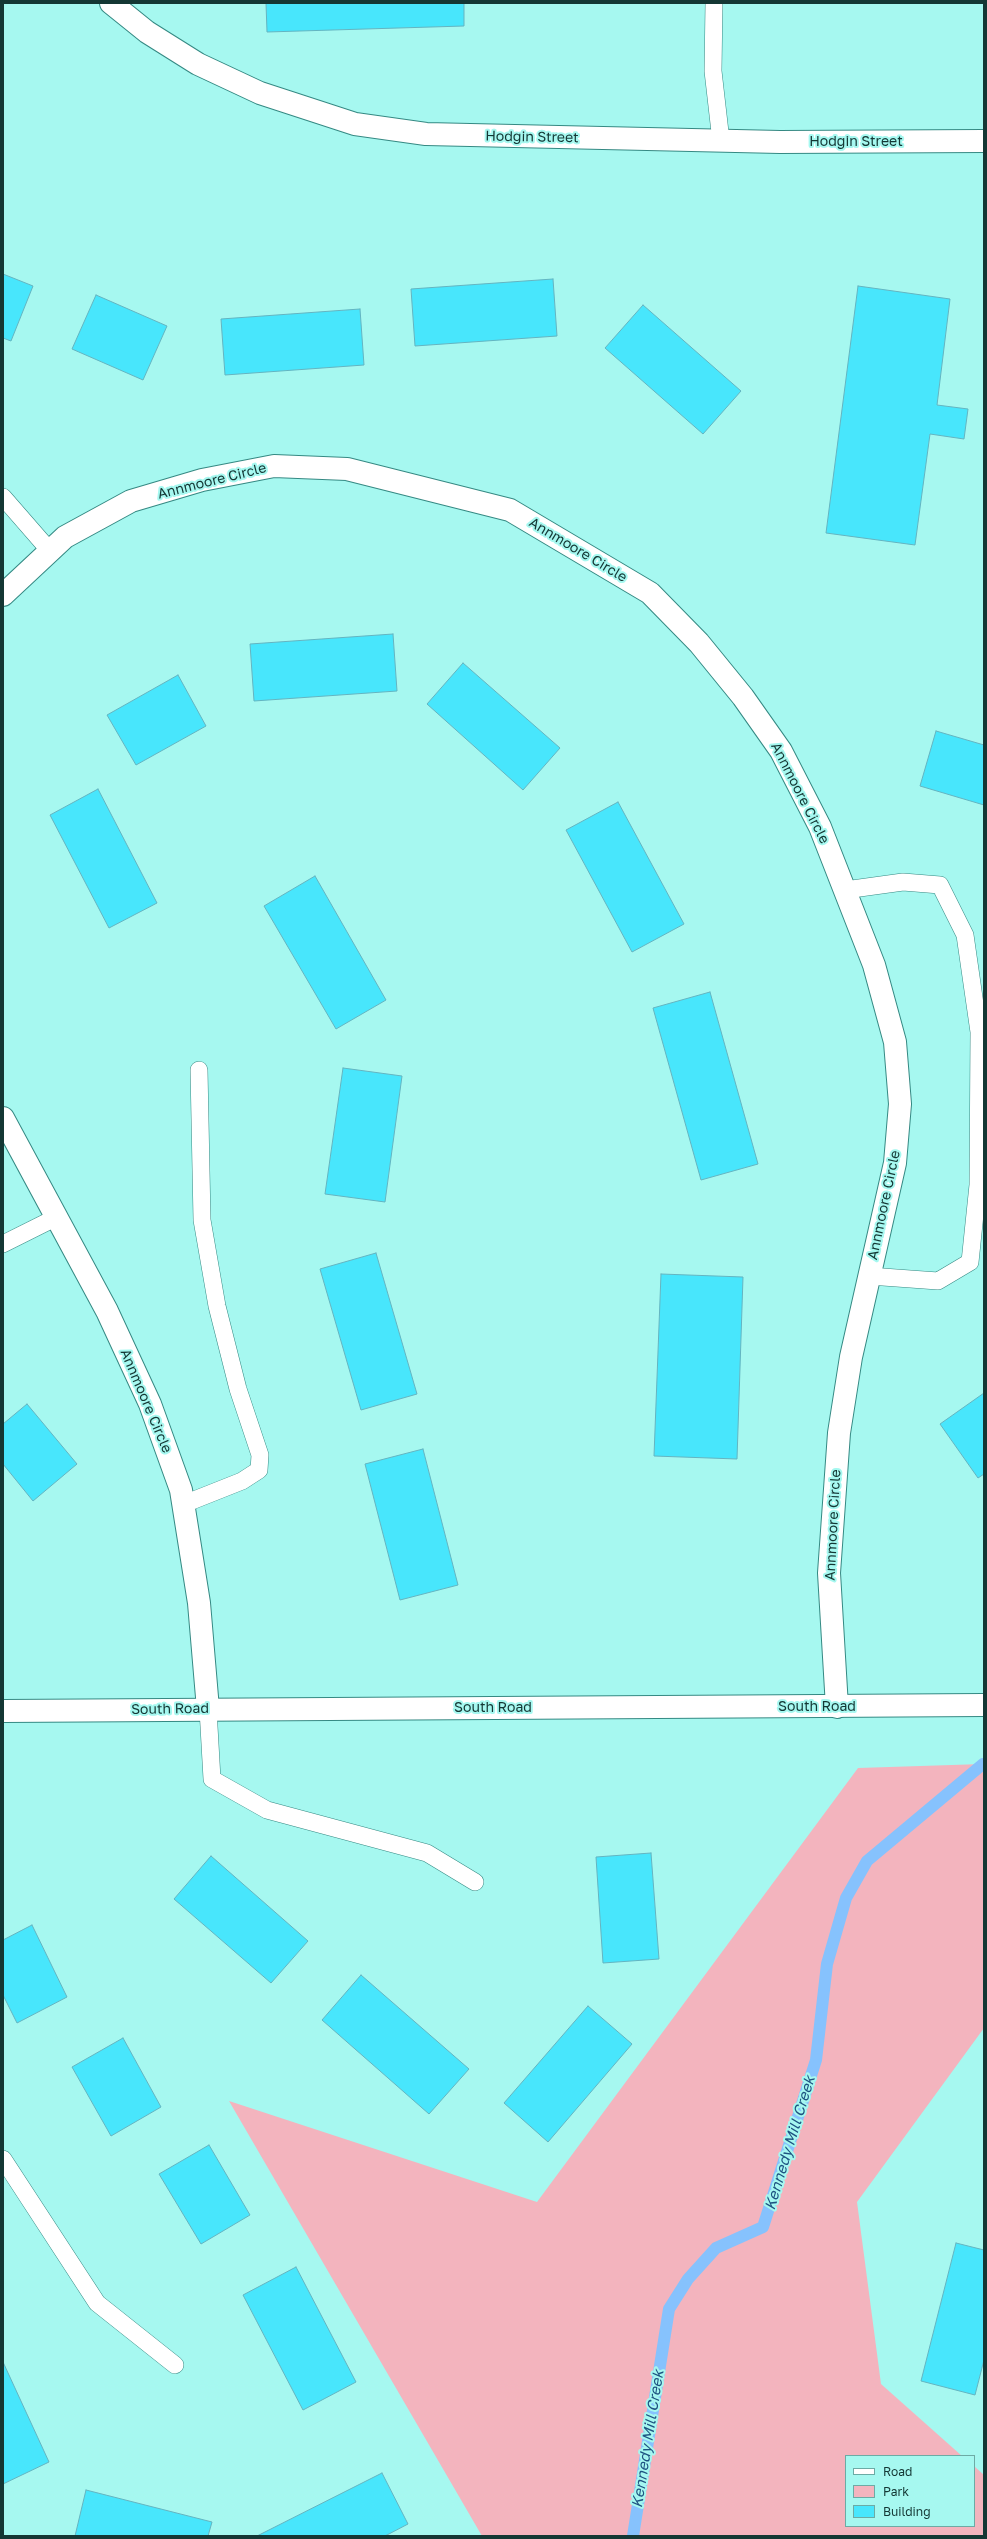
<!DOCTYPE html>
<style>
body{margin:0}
#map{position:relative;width:987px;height:2539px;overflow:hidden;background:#a6f8f0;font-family:"Golos Text",sans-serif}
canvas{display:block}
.frame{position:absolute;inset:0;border:4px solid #143734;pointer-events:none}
.legend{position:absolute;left:845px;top:2455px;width:130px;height:72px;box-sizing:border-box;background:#a6f8f0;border:1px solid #6caba5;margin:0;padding:5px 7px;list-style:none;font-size:12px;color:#143734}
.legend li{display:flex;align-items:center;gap:8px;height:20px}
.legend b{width:20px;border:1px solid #6caba5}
</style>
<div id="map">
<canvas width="987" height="2539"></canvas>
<div class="frame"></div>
<ul class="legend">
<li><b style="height:5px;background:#fff"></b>Road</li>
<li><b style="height:11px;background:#f3b4be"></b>Park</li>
<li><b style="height:11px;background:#48e6fc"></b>Building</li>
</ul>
</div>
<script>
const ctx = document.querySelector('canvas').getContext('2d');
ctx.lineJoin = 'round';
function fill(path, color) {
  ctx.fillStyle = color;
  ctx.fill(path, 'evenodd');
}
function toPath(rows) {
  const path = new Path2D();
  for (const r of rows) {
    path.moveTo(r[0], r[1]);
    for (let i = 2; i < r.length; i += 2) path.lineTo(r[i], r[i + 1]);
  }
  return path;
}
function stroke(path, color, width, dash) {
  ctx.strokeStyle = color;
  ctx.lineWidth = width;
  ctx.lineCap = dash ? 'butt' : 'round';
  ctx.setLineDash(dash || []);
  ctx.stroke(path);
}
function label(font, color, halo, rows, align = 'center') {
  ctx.font = font + ' "Golos Text",sans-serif';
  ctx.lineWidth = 4;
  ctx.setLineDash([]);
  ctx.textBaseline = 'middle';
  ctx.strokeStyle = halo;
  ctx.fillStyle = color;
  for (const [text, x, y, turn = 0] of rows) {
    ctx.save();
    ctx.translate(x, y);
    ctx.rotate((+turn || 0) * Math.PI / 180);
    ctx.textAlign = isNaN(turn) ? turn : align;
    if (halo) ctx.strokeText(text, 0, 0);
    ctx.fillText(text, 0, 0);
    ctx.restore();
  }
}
const green = toPath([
 [983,1764,984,2028,857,2202,881,2384,962,2456,846,2456,846,2526,974,2526,974,2466,984,2475,984,2536,482,2536,229,2101,537,2202,858,1768]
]);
const stream = toPath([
 [633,2536,669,2309,688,2279,716,2248,763,2227,816,2060,827,1964,846,1898,867,1861,983,1764]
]);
const building = toPath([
 [266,3,464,3,464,26,267,32,266,3],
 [3,274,33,286,11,341,3,338,3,274],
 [553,279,557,336,415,346,411,289,553,279],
 [858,286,950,299,937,405,968,409,964,439,930,434,915,545,826,533,858,286],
 [96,295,167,326,143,380,72,349,96,295],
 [643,305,741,391,703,434,605,348,643,305],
 [360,309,364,365,225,375,221,319,360,309],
 [393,634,397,691,254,701,250,644,393,634],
 [463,663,560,748,523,790,427,704,463,663],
 [178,675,206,726,136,765,107,715,178,675],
 [936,731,984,745,984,805,920,786,936,731],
 [98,789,157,903,109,928,50,815,98,789],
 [618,802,684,924,632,952,566,830,618,802],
 [315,876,386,1000,336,1029,264,906,315,876],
 [710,992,758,1164,701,1180,653,1008,710,992],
 [343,1068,402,1076,385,1202,325,1194,343,1068],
 [376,1253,417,1394,361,1410,320,1269,376,1253],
 [661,1274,743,1277,737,1459,654,1456,661,1274],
 [984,1393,984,1474,978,1478,940,1424,984,1393],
 [27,1404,77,1464,33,1501,3,1464,3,1424,27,1404],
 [423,1449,458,1585,400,1600,365,1464,423,1449],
 [651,1853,659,1959,603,1963,596,1857,651,1853],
 [211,1856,308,1941,271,1983,174,1899,211,1856],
 [32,1925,67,1997,17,2023,3,1995,3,1940,32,1925],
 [361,1975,469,2069,429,2114,322,2020,361,1975],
 [588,2006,632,2044,548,2142,504,2103,588,2006],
 [123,2038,161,2107,111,2136,72,2067,123,2038],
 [209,2145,250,2215,201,2244,159,2174,209,2145],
 [956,2243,984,2250,984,2360,975,2395,921,2381,956,2243],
 [296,2267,356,2382,303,2410,243,2295,296,2267],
 [3,2362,49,2462,3,2484,3,2362],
 [382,2473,408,2524,385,2536,257,2536,382,2473],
 [86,2490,212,2522,208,2536,75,2536,86,2490]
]);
const lane = toPath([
 [714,3,713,71,721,141],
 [3,497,50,551],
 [845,890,903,882,940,885,965,935,979,1032,978,1185,970,1262,938,1281,869,1276],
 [3,1244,57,1217],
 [184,1504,242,1481,259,1470,260,1455,238,1389,217,1306,202,1220,199,1070],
 [208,1709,212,1779,267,1810,427,1853,475,1882],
 [3,2159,97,2303,175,2365]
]);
const street = toPath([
 [111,3,147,32,198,64,260,93,355,124,426,134,780,142,984,141],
 [3,595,65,537,131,501,202,480,274,466,347,469,510,510,650,593,699,643,743,697,781,751,820,827,874,965,895,1042,900,1104,895,1163,851,1357,839,1433,829,1573,837,1707],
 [3,1118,107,1311,150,1404,181,1490,199,1603,208,1709]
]);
const secondary = toPath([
 [3,1711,984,1705]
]);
const streetNames = [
 ["Hodgin Street",532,137,1],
 ["Hodgin Street",856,142],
 ["Annmoore Circle",212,481,-14],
 ["Annmoore Circle",578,550,31],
 ["Annmoore Circle",800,793,63],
 ["Annmoore Circle",884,1205,-78],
 ["Annmoore Circle",146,1401,67],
 ["Annmoore Circle",833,1525,-87],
 ["South Road",817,1707],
 ["South Road",493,1708],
 ["South Road",170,1709,-1]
];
const waterNames = [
 ["Kennedy Mill Creek",790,2143,-73],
 ["Kennedy Mill Creek",648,2439,-81]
];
fill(green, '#f3b4be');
stroke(stream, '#86c2fd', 12);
fill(building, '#48e6fc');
stroke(building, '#64b4c0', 1);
stroke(lane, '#358983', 18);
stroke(street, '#358983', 24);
stroke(secondary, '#358983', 24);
stroke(lane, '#fff', 17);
stroke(street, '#fff', 22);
stroke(secondary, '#fff', 22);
label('14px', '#143734', '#a6f8f0', streetNames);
label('italic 15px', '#1e5382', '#a6f8f0', waterNames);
</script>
